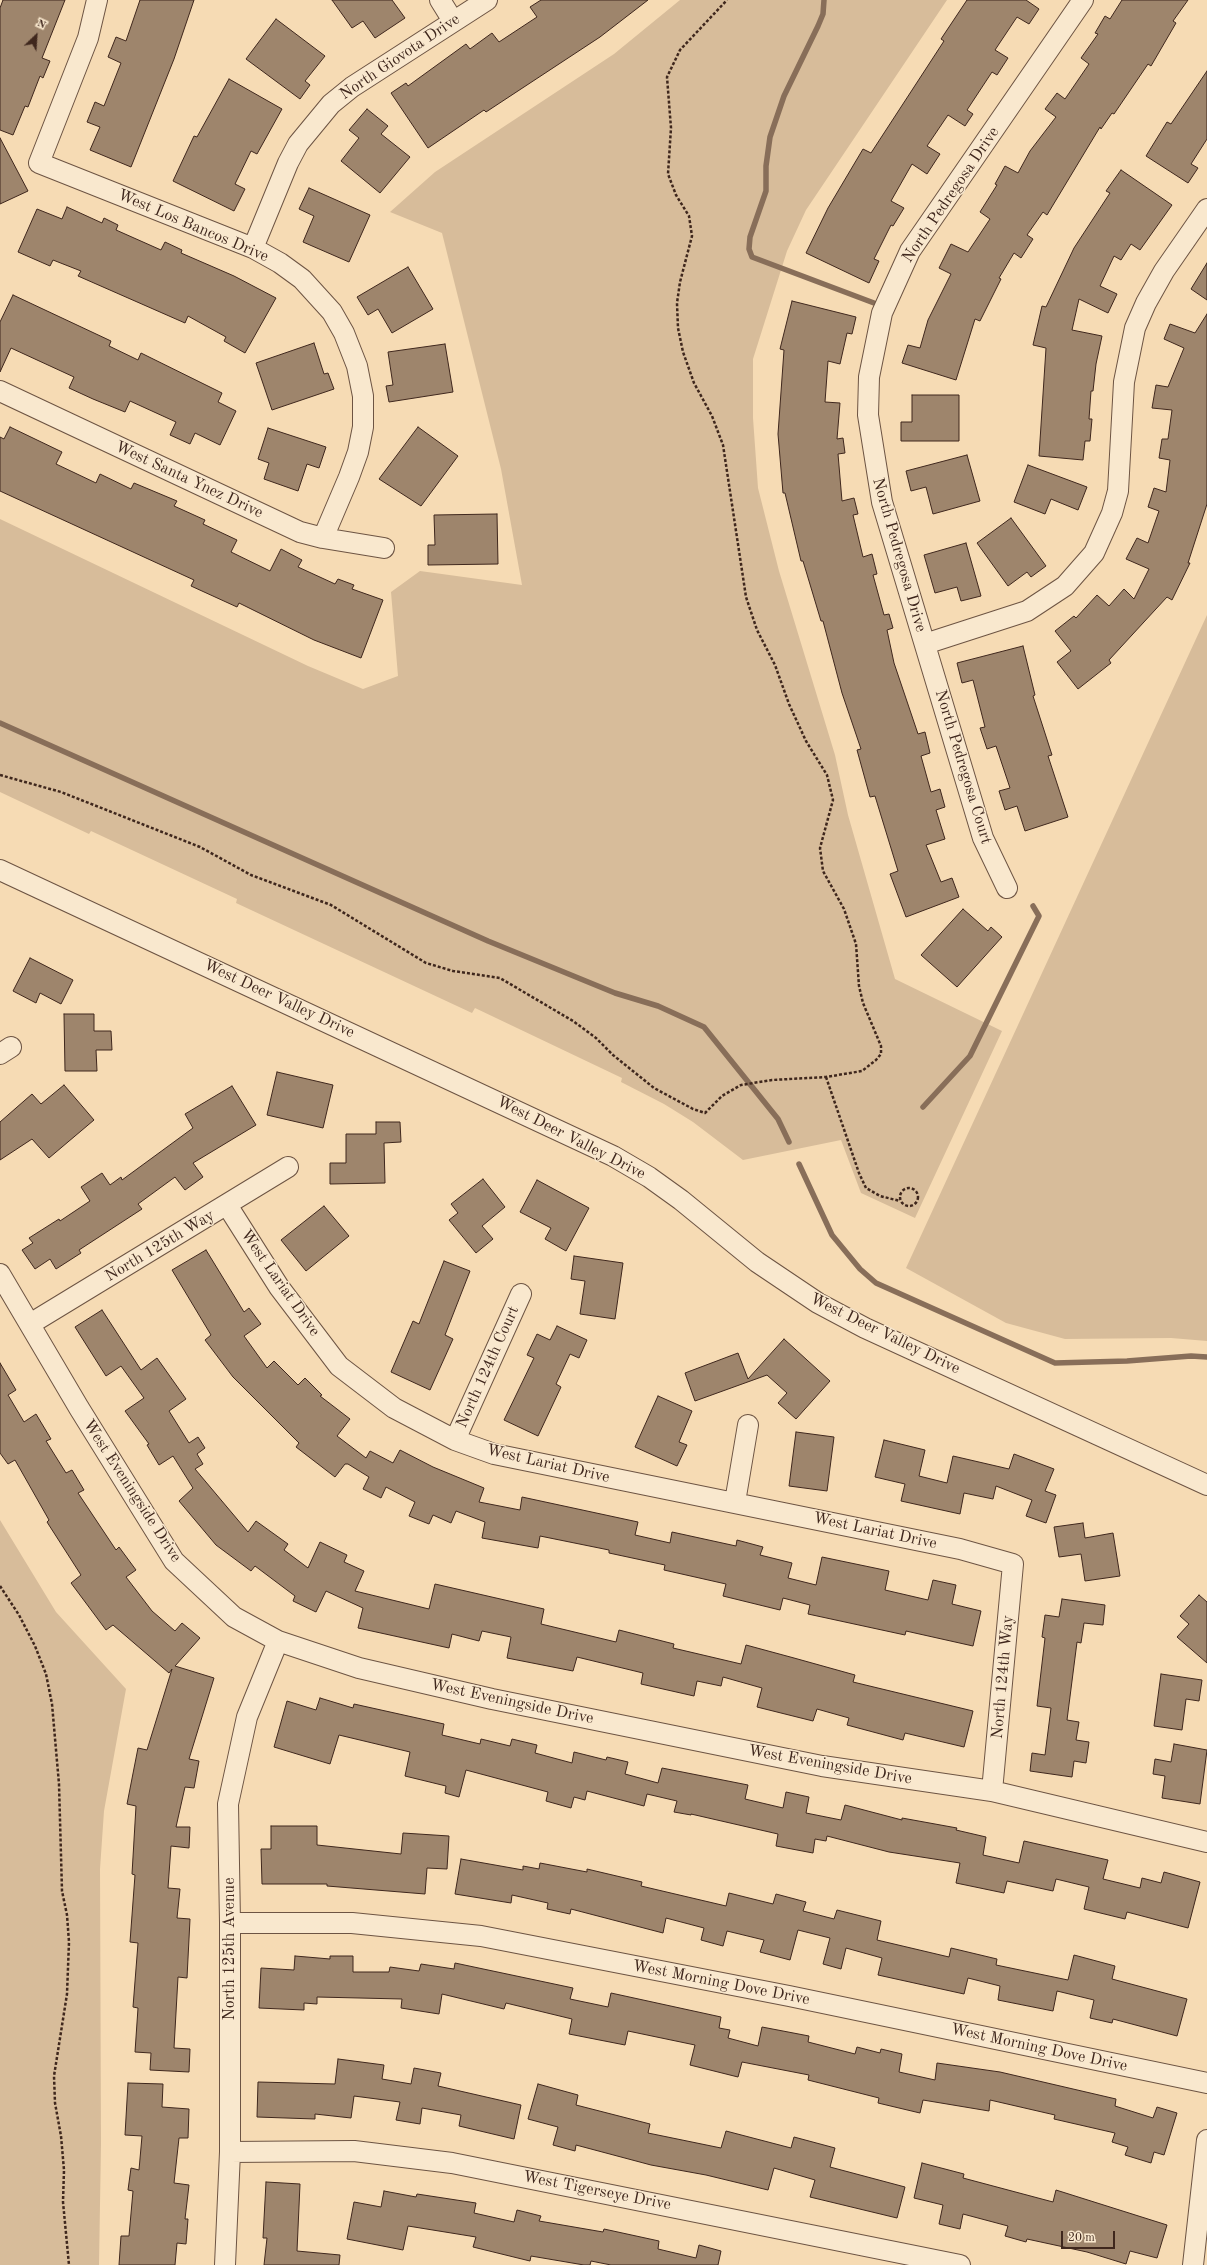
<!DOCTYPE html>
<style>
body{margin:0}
#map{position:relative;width:1207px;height:2265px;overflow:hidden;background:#f6dbb4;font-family:"Old Standard TT",serif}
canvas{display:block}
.north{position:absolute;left:16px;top:16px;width:40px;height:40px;-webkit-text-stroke:3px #f9e8ce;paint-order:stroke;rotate:25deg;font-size:11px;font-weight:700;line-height:16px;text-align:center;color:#3f271d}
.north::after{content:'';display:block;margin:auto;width:14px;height:18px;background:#3f271d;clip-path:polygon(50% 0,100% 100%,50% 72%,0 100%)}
.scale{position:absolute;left:1061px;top:2231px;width:54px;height:18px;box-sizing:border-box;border:2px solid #3f271d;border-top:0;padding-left:5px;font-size:12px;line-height:14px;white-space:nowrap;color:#3f271d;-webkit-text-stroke:3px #f9e8ce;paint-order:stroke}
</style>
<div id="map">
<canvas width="1207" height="2265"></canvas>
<div class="north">N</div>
<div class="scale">20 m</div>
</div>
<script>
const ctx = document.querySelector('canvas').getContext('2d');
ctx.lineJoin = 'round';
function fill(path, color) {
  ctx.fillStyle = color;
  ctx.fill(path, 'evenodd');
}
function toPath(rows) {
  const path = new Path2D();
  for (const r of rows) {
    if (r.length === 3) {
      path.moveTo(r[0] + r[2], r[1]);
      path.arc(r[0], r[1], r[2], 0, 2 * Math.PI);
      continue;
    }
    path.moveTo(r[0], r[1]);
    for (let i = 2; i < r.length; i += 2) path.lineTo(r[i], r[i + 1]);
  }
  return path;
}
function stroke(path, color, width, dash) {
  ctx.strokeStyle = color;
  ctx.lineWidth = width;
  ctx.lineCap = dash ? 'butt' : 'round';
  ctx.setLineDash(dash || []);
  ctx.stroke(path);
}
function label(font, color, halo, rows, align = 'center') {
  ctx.font = font + ' "Old Standard TT",serif';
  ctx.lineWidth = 3;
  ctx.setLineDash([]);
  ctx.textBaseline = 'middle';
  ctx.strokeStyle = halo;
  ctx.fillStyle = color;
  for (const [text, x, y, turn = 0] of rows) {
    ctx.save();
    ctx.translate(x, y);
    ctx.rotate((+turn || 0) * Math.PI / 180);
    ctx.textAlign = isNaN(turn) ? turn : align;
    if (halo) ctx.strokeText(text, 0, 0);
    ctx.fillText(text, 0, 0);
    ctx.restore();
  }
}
const green = toPath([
 [680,0,947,0,806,210,787,251,753,359,753,418,758,488,779,571,835,755,848,815,895,979,1002,1031,915,1218,861,1193,841,1140,743,1160,693,1122,664,1104,621,1082,622,1078,475,1008,472,1013,236,903,237,899,91,831,89,834,0,792,0,519,308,666,363,689,398,676,391,592,420,571,522,585,501,469,442,233,390,212,435,172,614,54],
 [1207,615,1207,1341,1171,1338,1065,1339,1006,1323,906,1268],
 [0,1520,56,1612,126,1689,104,1811,100,1869,101,2144,99,2265,0,2265]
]);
const stream = toPath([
 [824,0,823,14,818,26,784,96,770,137,766,166,766,191,750,237,749,249,752,257,874,303],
 [0,723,488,941,615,993,658,1006,704,1027,778,1119,789,1142],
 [923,1107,970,1056,1039,916,1033,906],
 [799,1164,832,1235,860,1269,876,1283,1055,1363,1127,1361,1191,1356,1207,1357]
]);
const building = toPath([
 [3,0,65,0,42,58,50,61,43,78,40,76,28,107,25,106,13,135,0,130,0,8,3,0],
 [140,0,194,0,174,59,131,167,90,150,100,127,87,122,95,102,104,106,121,63,108,57,116,37,126,41,140,0],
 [332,0,392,0,405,18,375,38,363,21,352,28,332,0],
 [541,0,648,0,600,37,486,112,484,110,428,148,391,93,406,83,408,86,466,44,470,49,492,33,499,42,537,17,530,7,541,0],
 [967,0,1026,0,1039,9,1029,24,1017,17,995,50,1008,58,997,75,992,72,967,110,973,114,965,126,948,115,927,146,940,154,927,174,912,164,891,201,904,208,893,226,891,225,874,259,879,261,869,283,806,253,828,208,863,149,871,153,944,41,941,39,967,0],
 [1122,0,1188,0,1173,21,1176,23,1151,66,1148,64,1114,114,1112,113,1101,129,1100,127,1047,215,1043,212,1027,235,1033,239,1021,258,1014,253,999,278,1001,279,980,321,975,319,956,380,902,363,908,345,920,348,928,320,951,274,939,268,951,244,968,252,990,219,980,212,997,185,995,184,1005,166,1018,173,1030,151,1056,117,1045,109,1057,93,1065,99,1089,64,1081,58,1098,34,1095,33,1105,16,1110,19,1122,0],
 [276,19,325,56,305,81,310,85,300,99,246,59,276,19],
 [1207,71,1207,139,1191,164,1198,168,1188,183,1146,156,1167,122,1171,124,1207,71],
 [229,79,282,109,257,154,251,151,235,184,245,189,234,211,173,181,194,136,197,137,229,79],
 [367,109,388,126,381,134,410,157,380,193,341,161,359,138,349,130,367,109],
 [0,138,28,191,0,204,0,138],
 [1121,170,1172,205,1140,250,1131,244,1121,260,1114,256,1100,286,1117,294,1108,313,1079,299,1072,330,1102,336,1096,364,1093,391,1091,391,1089,419,1092,419,1090,441,1085,441,1083,460,1039,456,1046,348,1033,345,1042,306,1046,307,1074,248,1110,193,1106,191,1121,170],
 [309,188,370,215,349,262,303,242,314,216,299,209,309,188],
 [67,207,102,223,104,218,118,225,116,230,161,250,165,242,182,250,181,253,234,276,276,298,245,353,224,341,226,337,188,316,185,323,78,276,81,271,53,260,50,266,18,252,37,209,62,219,67,207],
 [1207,263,1207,300,1191,289,1207,263],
 [408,267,433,309,392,333,378,309,368,315,357,297,408,267],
 [13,295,111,341,109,346,138,360,141,353,222,393,218,402,236,411,220,445,195,433,190,444,170,435,176,422,130,401,125,412,93,399,69,388,74,377,11,348,0,372,0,322,13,295],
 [792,301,856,317,852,334,847,333,840,364,828,361,825,402,840,403,837,439,843,438,845,453,838,454,842,501,854,498,858,514,853,515,863,557,872,554,877,574,873,575,884,615,889,614,893,628,887,630,894,663,918,734,925,732,930,753,921,756,931,792,940,789,945,807,936,810,945,839,926,845,941,882,952,878,959,897,906,917,890,874,898,871,875,796,870,797,857,750,861,749,842,693,823,621,821,621,803,561,801,561,785,493,783,493,778,434,784,350,780,349,792,301],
 [1207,314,1207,504,1188,563,1190,563,1172,600,1167,597,1109,660,1111,663,1078,689,1057,662,1071,651,1055,631,1074,616,1076,618,1097,595,1109,606,1124,589,1134,599,1149,569,1126,559,1137,538,1148,543,1159,511,1148,507,1154,488,1166,492,1170,460,1159,458,1162,439,1168,439,1172,410,1152,408,1156,385,1168,387,1184,348,1164,339,1170,324,1195,333,1207,314],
 [314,343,324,374,328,373,334,389,272,410,256,363,314,343],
 [445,344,453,392,389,402,386,386,393,385,388,352,445,344],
 [912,395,959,395,959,441,901,441,901,422,912,422,912,395],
 [10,427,62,452,56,464,96,483,100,474,131,489,134,483,177,501,174,506,205,520,203,524,237,540,231,552,270,571,281,549,302,560,298,567,335,584,338,579,354,585,352,589,383,600,361,658,314,640,239,603,237,607,191,586,194,580,0,491,0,437,4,439,10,427],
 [418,427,458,456,421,506,379,479,418,427],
 [268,428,326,447,319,468,307,464,298,491,264,479,269,463,258,459,268,428],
 [967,455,980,501,933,514,926,487,911,491,906,471,967,455],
 [1028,465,1087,487,1078,510,1051,499,1045,514,1014,502,1028,465],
 [497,514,498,564,428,565,428,545,435,545,434,515,497,514],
 [1011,518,1046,566,1031,577,1027,572,1008,586,977,543,1011,518],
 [966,543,981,596,961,601,957,587,935,593,924,555,966,543],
 [1023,646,1035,695,1033,696,1052,755,1048,756,1068,817,1025,831,1017,806,1005,810,999,791,1010,788,996,746,987,749,980,728,985,727,973,680,962,683,957,663,1023,646],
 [963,909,988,931,991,927,1002,937,957,987,921,955,963,909],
 [30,958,73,980,61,1004,40,993,36,1003,13,991,30,958],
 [64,1014,94,1014,94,1031,111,1031,112,1050,96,1050,97,1071,65,1071,64,1014],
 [277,1072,333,1085,323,1128,267,1115,277,1072],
 [64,1085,94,1120,49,1158,32,1139,0,1160,0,1122,32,1094,41,1104,64,1085],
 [232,1086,256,1125,193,1163,203,1177,185,1190,175,1177,138,1204,142,1209,79,1250,81,1253,56,1269,50,1259,35,1269,22,1250,33,1243,29,1238,59,1219,60,1221,90,1201,81,1187,102,1173,110,1185,121,1177,122,1180,193,1128,185,1114,232,1086],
 [376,1122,400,1122,401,1142,384,1143,385,1183,330,1184,330,1163,346,1163,346,1134,376,1134,376,1122],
 [483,1179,505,1207,482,1226,493,1239,476,1253,449,1220,458,1213,451,1204,483,1179],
 [537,1180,589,1208,566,1251,545,1239,551,1228,520,1212,537,1180],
 [324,1206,349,1236,306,1271,281,1240,324,1206],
 [206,1250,244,1312,249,1308,261,1324,244,1336,267,1368,274,1361,298,1385,305,1378,322,1395,320,1396,350,1419,337,1436,366,1458,370,1451,393,1463,400,1450,433,1467,484,1488,479,1502,520,1510,522,1497,638,1522,635,1535,670,1543,672,1532,736,1546,737,1540,763,1547,760,1555,792,1563,788,1578,816,1585,822,1557,889,1571,885,1590,928,1600,933,1580,956,1585,952,1604,981,1611,973,1646,906,1631,905,1635,808,1614,810,1605,783,1598,780,1610,723,1596,726,1584,664,1570,665,1565,609,1553,609,1550,540,1536,538,1548,482,1538,485,1522,456,1511,451,1523,433,1515,429,1524,409,1516,415,1502,386,1487,381,1498,363,1489,369,1477,348,1464,345,1464,335,1477,296,1447,299,1443,233,1377,205,1340,211,1335,172,1270,206,1250],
 [574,1256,623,1263,615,1319,580,1314,585,1281,571,1279,574,1256],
 [444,1261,470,1271,445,1335,453,1339,430,1390,391,1372,413,1321,419,1324,444,1261],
 [102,1310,141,1370,157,1358,186,1399,169,1411,189,1443,198,1437,205,1448,197,1454,203,1464,195,1469,248,1532,256,1521,288,1544,284,1550,308,1568,320,1542,347,1555,344,1562,364,1571,355,1591,429,1609,435,1584,544,1609,541,1624,616,1642,619,1630,674,1644,673,1648,741,1664,746,1645,794,1658,855,1675,853,1682,973,1711,964,1747,905,1733,903,1740,847,1725,849,1718,817,1709,813,1721,757,1707,762,1688,723,1677,721,1686,697,1681,694,1696,641,1684,643,1673,577,1657,573,1671,507,1658,511,1637,482,1631,479,1641,452,1634,449,1648,358,1628,363,1608,326,1591,316,1612,293,1601,295,1596,255,1566,251,1571,216,1545,179,1501,193,1488,173,1456,159,1465,147,1445,149,1444,125,1411,144,1398,121,1366,106,1376,75,1327,102,1310],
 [557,1326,587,1340,579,1358,570,1354,556,1384,561,1387,538,1436,504,1420,534,1358,527,1355,537,1334,550,1340,557,1326],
 [784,1339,830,1381,796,1419,778,1403,787,1393,767,1375,695,1401,685,1373,738,1353,748,1379,784,1339],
 [0,1363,16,1390,8,1395,24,1422,36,1414,51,1439,46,1441,66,1473,72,1470,84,1490,78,1493,116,1550,119,1547,136,1570,126,1577,152,1611,175,1631,182,1623,200,1638,175,1666,214,1678,189,1759,199,1761,194,1788,185,1787,176,1827,190,1827,189,1848,171,1846,168,1888,180,1889,177,1918,190,1919,187,1978,178,1977,174,2048,190,2049,189,2072,150,2070,151,2053,135,2052,138,2008,133,2007,138,1943,130,1942,135,1875,132,1874,136,1806,127,1804,138,1748,147,1750,172,1669,169,1673,113,1625,106,1630,71,1583,81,1575,47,1522,49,1520,15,1460,8,1464,0,1453,0,1363],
 [658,1396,692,1411,679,1442,687,1445,677,1466,635,1447,658,1396],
 [796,1432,834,1437,827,1491,789,1486,796,1432],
 [884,1440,925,1450,919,1476,947,1483,953,1456,1009,1469,1014,1454,1054,1469,1045,1491,1056,1495,1046,1523,1026,1516,1032,1500,996,1486,993,1499,964,1493,960,1514,901,1501,905,1484,875,1477,884,1440],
 [1083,1523,1085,1538,1113,1533,1120,1576,1085,1581,1081,1554,1059,1557,1054,1527,1083,1523],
 [1199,1595,1207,1602,1207,1663,1177,1637,1189,1624,1180,1616,1199,1595],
 [1062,1599,1105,1605,1103,1625,1084,1623,1081,1643,1077,1642,1067,1720,1079,1722,1076,1740,1089,1742,1086,1763,1074,1761,1072,1777,1030,1771,1032,1753,1045,1755,1051,1708,1037,1706,1045,1638,1042,1637,1045,1615,1059,1617,1062,1599],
 [1161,1674,1202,1680,1199,1701,1186,1699,1182,1730,1154,1726,1161,1674],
 [320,1698,353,1708,354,1704,444,1724,442,1735,480,1744,481,1739,510,1746,512,1739,537,1745,535,1753,572,1763,574,1752,606,1760,607,1757,628,1762,625,1774,658,1783,662,1768,748,1785,745,1799,783,1808,786,1792,809,1797,806,1813,841,1820,845,1805,902,1820,902,1818,957,1828,956,1830,986,1837,983,1855,1019,1863,1024,1841,1108,1860,1103,1879,1140,1888,1142,1878,1161,1883,1164,1872,1200,1882,1188,1928,1127,1912,1125,1919,1084,1909,1089,1887,1056,1879,1053,1891,1007,1881,1004,1893,956,1883,960,1863,889,1852,827,1836,826,1841,815,1839,813,1853,776,1846,778,1834,691,1814,691,1815,674,1812,677,1801,647,1794,644,1806,587,1791,585,1800,574,1797,571,1808,546,1801,548,1792,466,1770,459,1797,445,1793,446,1786,405,1776,410,1752,339,1735,330,1764,274,1747,287,1701,316,1710,320,1698],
 [1174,1744,1207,1750,1200,1804,1162,1798,1165,1776,1153,1774,1155,1759,1171,1762,1174,1744],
 [271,1826,317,1826,317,1845,401,1854,403,1833,449,1836,447,1869,427,1868,425,1894,327,1886,327,1884,262,1884,261,1849,271,1849,271,1826],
 [461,1859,523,1870,523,1866,539,1869,540,1863,587,1872,587,1869,642,1882,641,1886,726,1906,729,1893,773,1904,776,1894,806,1902,803,1911,834,1919,837,1910,881,1921,877,1940,949,1957,951,1948,997,1959,996,1965,1068,1980,1074,1955,1115,1966,1112,1979,1187,1999,1177,2036,1113,2019,1112,2023,1090,2018,1094,2000,1057,1991,1053,2011,998,2000,1000,1986,968,1978,964,1994,878,1975,882,1958,846,1948,841,1969,823,1964,830,1938,798,1930,790,1960,760,1952,764,1940,727,1931,723,1946,701,1940,704,1928,666,1918,663,1933,571,1909,570,1914,547,1909,548,1903,512,1895,511,1903,455,1894,461,1859],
 [295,1956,330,1959,330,1956,353,1956,353,1972,389,1972,390,1967,419,1971,421,1964,454,1969,455,1963,573,1988,570,1999,608,2007,611,1993,721,2017,719,2028,730,2030,728,2038,758,2046,762,2027,809,2036,808,2042,855,2054,857,2047,880,2053,881,2049,902,2054,899,2072,935,2080,937,2063,1000,2072,1116,2099,1115,2106,1153,2118,1157,2107,1177,2113,1164,2155,1154,2152,1151,2163,1125,2155,1128,2147,1112,2142,1115,2133,1054,2119,1055,2115,990,2100,989,2111,923,2100,920,2113,878,2103,879,2098,808,2080,809,2075,742,2062,738,2077,690,2065,695,2045,628,2031,625,2045,569,2034,572,2019,506,2003,504,2009,442,1994,439,2014,401,2008,402,1999,317,1997,317,2004,304,2003,304,2010,259,2008,261,1968,294,1970,295,1956],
 [338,2059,384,2065,382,2079,411,2084,414,2068,441,2073,438,2086,521,2105,514,2139,459,2126,461,2115,422,2108,420,2124,396,2120,400,2102,354,2096,351,2118,315,2114,315,2119,257,2117,258,2082,335,2084,338,2059],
 [128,2083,163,2084,162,2107,189,2109,188,2138,179,2138,174,2183,189,2185,185,2219,188,2219,186,2244,177,2243,175,2265,119,2265,121,2236,129,2236,133,2191,128,2190,131,2168,139,2170,142,2136,125,2135,128,2083],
 [538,2084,578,2095,576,2105,650,2124,648,2133,721,2148,726,2131,791,2148,794,2137,835,2148,830,2167,905,2187,897,2218,810,2197,815,2180,774,2168,768,2190,706,2175,651,2165,576,2145,575,2151,553,2145,558,2127,528,2119,538,2084],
 [922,2163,964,2174,963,2178,1053,2202,1056,2190,1167,2225,1157,2258,1130,2251,1126,2264,1087,2252,1027,2239,1026,2242,1005,2236,1008,2226,963,2214,960,2229,939,2224,943,2205,914,2198,922,2163],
 [266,2182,300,2184,297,2251,340,2255,339,2265,264,2265,267,2238,263,2238,266,2182],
 [384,2191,416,2197,417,2194,476,2203,474,2213,514,2222,517,2210,541,2216,539,2221,603,2232,604,2229,659,2241,658,2249,696,2258,699,2245,721,2251,718,2265,611,2265,591,2261,590,2265,584,2265,531,2256,530,2261,473,2247,476,2237,408,2226,403,2250,347,2239,354,2202,381,2207,384,2191]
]);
const path = toPath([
 [0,775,61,792,200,847,251,875,331,905,426,963,453,971,500,978,573,1021,596,1038,613,1055,654,1088,693,1109,705,1113,722,1096,741,1085,772,1080,826,1077,862,1071,876,1060,881,1054,881,1046,863,1003,859,986,856,944,844,909,823,871,820,848,833,800,827,775,806,741,789,704,775,665,757,630,746,597,723,445,712,416,694,383,683,352,678,328,677,303,680,282,692,236,689,216,676,195,668,174,671,128,667,77,680,50,727,0],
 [826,1077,859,1173,866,1188,880,1196,900,1201],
 [909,1197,9],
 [0,1586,19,1615,35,1646,46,1674,52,1704,59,1784,62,1891,67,1915,69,1942,67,1994,54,2076,55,2103,61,2136,64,2170,63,2202,69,2265]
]);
const minor = toPath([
 [97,0,88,38,39,163,253,248,280,263,302,279,332,312,344,333,357,366,363,396,363,427,358,452,349,477,323,538],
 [440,0,453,21],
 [253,248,288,163,298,144,331,104,352,87,487,0],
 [0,391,300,532,323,538,384,548],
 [925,644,1027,611,1065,586,1094,553,1112,513,1118,491,1124,382,1135,328,1146,303,1164,271,1207,209],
 [0,870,613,1156,649,1177,681,1200,757,1262,818,1303,865,1328,1207,1485],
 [1007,888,983,838,882,502,868,415,869,377,882,313,910,251,1083,0],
 [0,1054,11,1047],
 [227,1205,279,1287,339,1366,394,1408,455,1440,494,1454,960,1549,1013,1564,992,1791],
 [0,1274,79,1408,174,1561,234,1617,278,1641,359,1668,492,1699,822,1766,992,1791,1207,1842],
 [30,1324,288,1167],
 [455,1440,521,1294],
 [735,1502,748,1425],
 [230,1923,352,1923,481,1936,789,1996,1207,2083],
 [230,2152,354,2151,452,2163,960,2265],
 [225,2265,230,2152,230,1923,228,1804,247,1717,278,1641],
 [1193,2265,1207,2140]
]);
const streetNames = [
 ["North Giovota Drive",400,57,-34],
 ["North Pedregosa Drive",951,195,-56],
 ["West Los Bancos Drive",193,226,23],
 ["West Santa Ynez Drive",189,480,25],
 ["North Pedregosa Drive",899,555,74],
 ["North Pedregosa Court",963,767,73],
 ["West Deer Valley Drive",279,999,25],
 ["West Deer Valley Drive",571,1138,27],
 ["North 125th Way",160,1246,-31],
 ["West Lariat Drive",280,1283,55],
 ["West Deer Valley Drive",885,1334,26],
 ["North 124th Court",488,1367,-66],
 ["West Lariat Drive",548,1464,13],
 ["West Eveningside Drive",132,1491,57],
 ["West Lariat Drive",875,1531,12],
 ["North 124th Way",1003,1677,-85],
 ["West Eveningside Drive",512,1702,12],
 ["West Eveningside Drive",830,1765,10],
 ["North 125th Avenue",230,1949,-90],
 ["West Morning Dove Drive",721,1983,11],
 ["West Morning Dove Drive",1039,2048,12],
 ["West Tigerseye Drive",597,2191,11]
];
fill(green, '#d7bc9a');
stroke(stream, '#886e59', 5.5);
fill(building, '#9e856c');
stroke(building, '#3f271d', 1);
stroke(minor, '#6d5443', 22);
stroke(path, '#3f271d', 2.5, [3, 2]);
stroke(minor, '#f9e8ce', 20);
label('16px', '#3f271d', '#f9e8ce', streetNames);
</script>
